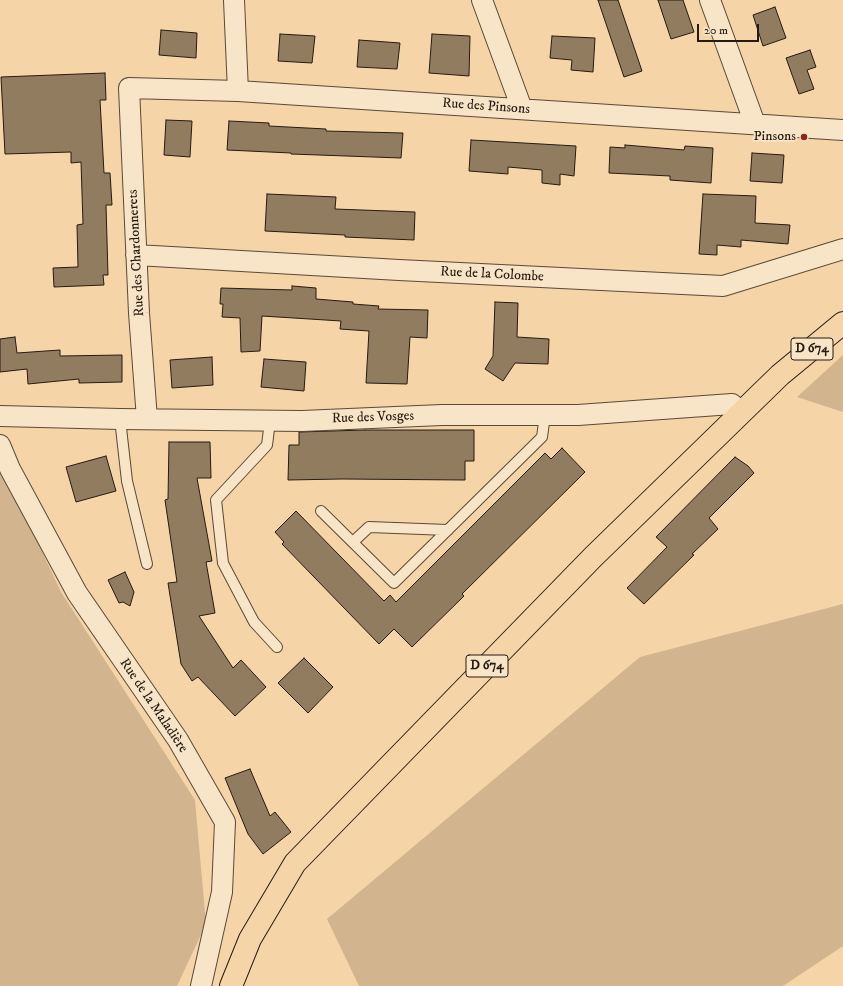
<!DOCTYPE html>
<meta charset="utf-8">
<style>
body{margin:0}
#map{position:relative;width:843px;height:986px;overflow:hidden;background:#f5d5a7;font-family:"IM FELL DW Pica",serif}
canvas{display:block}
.scale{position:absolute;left:697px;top:24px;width:62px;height:18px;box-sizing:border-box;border:2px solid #251b12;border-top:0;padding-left:5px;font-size:12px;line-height:14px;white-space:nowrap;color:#251b12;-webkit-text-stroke:3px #f8e4c6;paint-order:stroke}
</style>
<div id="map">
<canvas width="843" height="986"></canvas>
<div class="scale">20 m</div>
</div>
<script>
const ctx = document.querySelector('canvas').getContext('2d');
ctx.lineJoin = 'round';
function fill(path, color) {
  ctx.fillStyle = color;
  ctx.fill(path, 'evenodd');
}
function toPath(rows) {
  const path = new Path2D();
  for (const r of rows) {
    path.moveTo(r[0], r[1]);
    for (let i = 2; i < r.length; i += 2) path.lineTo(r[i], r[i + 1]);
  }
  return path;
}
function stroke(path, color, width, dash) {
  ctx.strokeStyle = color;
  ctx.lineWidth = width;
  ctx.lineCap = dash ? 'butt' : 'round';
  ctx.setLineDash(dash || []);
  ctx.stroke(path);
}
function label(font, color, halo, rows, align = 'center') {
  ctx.font = font + ' "IM FELL DW Pica",serif';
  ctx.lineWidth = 4;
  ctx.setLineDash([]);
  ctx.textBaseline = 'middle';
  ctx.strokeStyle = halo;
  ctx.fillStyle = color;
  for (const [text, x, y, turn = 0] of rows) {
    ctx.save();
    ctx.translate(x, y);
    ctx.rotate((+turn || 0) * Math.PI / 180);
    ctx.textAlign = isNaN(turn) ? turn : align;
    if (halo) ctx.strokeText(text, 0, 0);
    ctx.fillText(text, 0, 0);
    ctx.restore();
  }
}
const green = toPath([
 [843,355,843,412,797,397],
 [0,462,61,592,195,800,206,924,177,986,0,986],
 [843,604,843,946,783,986,359,986,327,919,640,657]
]);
const building = toPath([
 [598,0,618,0,642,71,624,77,598,0],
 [658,0,683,0,694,32,671,39,658,0],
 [775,7,786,38,763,46,753,15,775,7],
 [161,30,197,33,196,58,159,55,161,30],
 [280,34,315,36,312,63,278,61,280,34],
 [432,34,470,36,469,76,429,73,432,34],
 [552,36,595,38,593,72,571,70,572,60,550,58,552,36],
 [359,40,400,43,397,69,357,67,359,40],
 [810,50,816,67,807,70,814,89,799,94,786,58,810,50],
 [105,73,106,100,100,100,104,173,110,173,112,205,106,205,108,275,103,275,104,285,54,287,53,268,78,267,77,225,83,224,81,162,71,163,71,152,5,154,1,77,105,73],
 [166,120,192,121,190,157,164,155,166,120],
 [229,121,269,123,269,126,326,129,326,131,403,133,401,158,291,154,291,153,227,150,229,121],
 [471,140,576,146,574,176,560,174,560,185,542,183,542,170,508,167,508,174,469,171,471,140],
 [625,145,684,150,685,146,713,148,711,183,670,180,670,176,609,173,610,147,625,148,625,145],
 [752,153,784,155,782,183,750,181,752,153],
 [267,194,336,197,335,209,415,212,414,240,345,237,345,235,265,231,267,194],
 [703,194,756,196,755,223,790,225,788,244,741,240,741,247,717,245,717,255,699,254,703,194],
 [292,286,316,288,316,299,353,302,353,304,379,306,378,309,428,310,427,338,410,337,407,384,366,383,369,331,340,329,341,321,262,316,260,351,241,352,240,318,222,317,223,304,220,304,221,288,292,290,292,286],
 [495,302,518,303,517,337,549,339,548,364,515,363,503,381,485,369,493,356,495,302],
 [15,337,17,353,60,350,60,356,122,355,122,382,79,383,79,379,28,384,27,369,0,372,0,339,15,337],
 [212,357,213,385,172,388,170,360,212,357],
 [264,359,306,362,304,391,261,387,264,359],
 [365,430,474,430,474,461,465,461,465,480,342,479,288,480,289,445,299,445,299,432,365,430],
 [169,442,210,442,211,478,197,478,212,561,206,562,215,613,199,616,233,668,241,660,266,687,235,716,198,677,192,681,181,664,168,583,177,582,165,500,168,499,169,442],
 [562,448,585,472,462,594,464,596,412,647,394,629,379,644,282,544,284,542,275,532,296,511,384,601,390,595,396,602,545,453,551,459,562,448],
 [106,456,116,491,76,502,66,467,106,456],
 [735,457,748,466,754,473,709,518,718,529,692,554,694,555,644,604,627,588,667,547,656,537,735,457],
 [125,572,134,592,130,606,123,602,119,603,108,580,125,572],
 [304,658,333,687,308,713,278,683,304,658],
 [250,769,270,816,275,812,291,832,263,854,248,834,225,778,250,769]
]);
const service = toPath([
 [120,419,127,481,147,564],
 [270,421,267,445,216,500,223,563,254,622,277,647],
 [321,511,394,583,542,437,545,415],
 [353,542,369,527,448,530]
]);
const minor = toPath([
 [234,0,238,91],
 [482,0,522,109],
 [710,0,755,124],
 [136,255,399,270,723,286,843,249],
 [0,416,120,419,302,421,442,415,578,415,732,404,742,412],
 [147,419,139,313,129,88,238,91,843,130],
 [0,445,10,469,77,593,178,740,225,822,222,892,201,986]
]);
const primary = toPath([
 [231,986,250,939,295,863,593,557,780,375,843,323]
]);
const markers = [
 [804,137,4,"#8f2418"]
];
const shields = [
 [812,349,42],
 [487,666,42]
];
const shieldNames = [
 ["D 674",812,349],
 ["D 674",487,666]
];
const streetNames = [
 ["Rue des Pinsons",486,107,4],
 ["Rue des Chardonnerets",137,253,-93],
 ["Rue de la Colombe",492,275,3],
 ["Rue des Vosges",373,418,-2],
 ["Rue de la Maladière",153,706,56]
];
const poiNames = [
 ["Pinsons",796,137]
];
fill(green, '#d2b58e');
fill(building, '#917c5f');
stroke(building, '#251b12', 1);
stroke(service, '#594a37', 12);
stroke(minor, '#594a37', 22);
stroke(primary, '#251b12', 24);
stroke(service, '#f8e4c6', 10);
stroke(minor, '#f8e4c6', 20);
stroke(primary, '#f5d5a7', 22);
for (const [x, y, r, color] of markers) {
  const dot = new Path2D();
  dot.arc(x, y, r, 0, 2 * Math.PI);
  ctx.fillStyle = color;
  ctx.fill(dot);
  stroke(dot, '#f8e4c6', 1.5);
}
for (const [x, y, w] of shields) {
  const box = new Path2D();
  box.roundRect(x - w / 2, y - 11, w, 22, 3);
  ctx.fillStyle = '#f8e4c6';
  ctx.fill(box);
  stroke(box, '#251b12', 1);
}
label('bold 13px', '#251b12', null, shieldNames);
label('14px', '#251b12', '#f8e4c6', streetNames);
label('14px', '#251b12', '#f8e4c6', poiNames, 'right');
</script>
